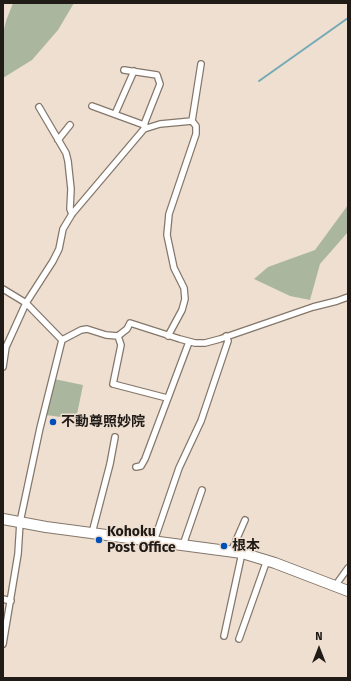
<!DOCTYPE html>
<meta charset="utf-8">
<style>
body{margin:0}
#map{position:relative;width:351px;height:681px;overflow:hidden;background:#eedfd1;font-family:"Fira Sans",sans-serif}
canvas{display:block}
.frame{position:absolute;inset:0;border:4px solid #201b16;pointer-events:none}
.north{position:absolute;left:299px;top:629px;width:40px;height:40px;-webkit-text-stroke:3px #eedfd1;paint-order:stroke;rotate:0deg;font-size:11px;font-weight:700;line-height:16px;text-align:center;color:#201b16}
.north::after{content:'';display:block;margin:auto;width:14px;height:18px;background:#201b16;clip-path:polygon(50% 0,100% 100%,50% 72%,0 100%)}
</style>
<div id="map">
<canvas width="351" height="681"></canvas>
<div class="frame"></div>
<div class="north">N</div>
</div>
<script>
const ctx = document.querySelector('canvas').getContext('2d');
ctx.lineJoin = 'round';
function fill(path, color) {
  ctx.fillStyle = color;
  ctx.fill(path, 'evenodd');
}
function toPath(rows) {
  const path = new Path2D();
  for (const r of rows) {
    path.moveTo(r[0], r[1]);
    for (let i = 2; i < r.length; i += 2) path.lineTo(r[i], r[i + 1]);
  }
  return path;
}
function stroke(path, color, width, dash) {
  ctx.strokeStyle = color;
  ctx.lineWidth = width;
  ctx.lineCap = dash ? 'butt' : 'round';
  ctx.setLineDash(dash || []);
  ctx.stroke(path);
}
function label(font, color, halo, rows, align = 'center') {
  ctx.font = font + ' "Fira Sans","Noto Sans JP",sans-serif';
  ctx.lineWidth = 3;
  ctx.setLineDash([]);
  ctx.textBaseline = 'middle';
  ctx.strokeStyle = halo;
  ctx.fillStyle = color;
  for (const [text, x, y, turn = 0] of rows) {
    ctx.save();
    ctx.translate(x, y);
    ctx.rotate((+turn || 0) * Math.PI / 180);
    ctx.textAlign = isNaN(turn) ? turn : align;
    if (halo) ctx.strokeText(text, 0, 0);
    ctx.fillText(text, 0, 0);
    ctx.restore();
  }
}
const green = toPath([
 [13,3,74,3,58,30,32,60,3,78,3,33,6,21],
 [348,205,348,232,320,264,310,300,290,296,254,279,268,267,315,250],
 [54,379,83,385,76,419,46,415,45,409]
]);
const stream = toPath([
 [259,81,348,18]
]);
const street = toPath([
 [92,106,144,125],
 [39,107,66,153,68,161,71,189,70,209,72,214],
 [115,114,134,71],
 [192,121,201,64],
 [144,129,160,124,192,121,196,126,196,134,169,214,167,235,174,268,184,288,185,299,182,310,168,336],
 [58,140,70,125],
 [3,289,26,303,62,340],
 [118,336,121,345,113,384,167,398],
 [62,340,81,330,87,329,106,335,118,336,127,329,130,323,180,339,195,343,205,343,220,339,313,307,337,301,348,297],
 [3,367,6,347,26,303,53,261,59,249,63,229,72,214,144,129,145,122,160,84,157,75,124,70],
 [136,467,141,466,145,459,189,342],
 [92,533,110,464,115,437],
 [154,541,179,468,201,421,228,341,226,336],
 [183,545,202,490],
 [231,552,245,520],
 [335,586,348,568],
 [3,599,11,601],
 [224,636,242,553],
 [239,639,267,560],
 [3,644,18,554,20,522,40,428,62,340]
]);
const highway = toPath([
 [3,519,46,527,242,553,275,563,348,591]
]);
const markers = [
 [53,422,4,"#004eb8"],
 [99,540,4,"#004eb8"],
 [224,546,4,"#004eb8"]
];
const poiNames = [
 ["不動尊照妙院",61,422],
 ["Kohoku",107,532],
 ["Post Office",107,548],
 ["根本",232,546]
];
fill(green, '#aab79e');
stroke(stream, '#74aab6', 2);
stroke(street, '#84776a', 8);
stroke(highway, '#84776a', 12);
stroke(street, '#fff', 5.5);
stroke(highway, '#fff', 10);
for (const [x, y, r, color] of markers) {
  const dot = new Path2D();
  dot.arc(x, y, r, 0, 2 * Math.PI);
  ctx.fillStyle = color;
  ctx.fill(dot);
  stroke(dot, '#eedfd1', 1.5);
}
label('bold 14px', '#201b16', '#eedfd1', poiNames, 'left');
</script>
